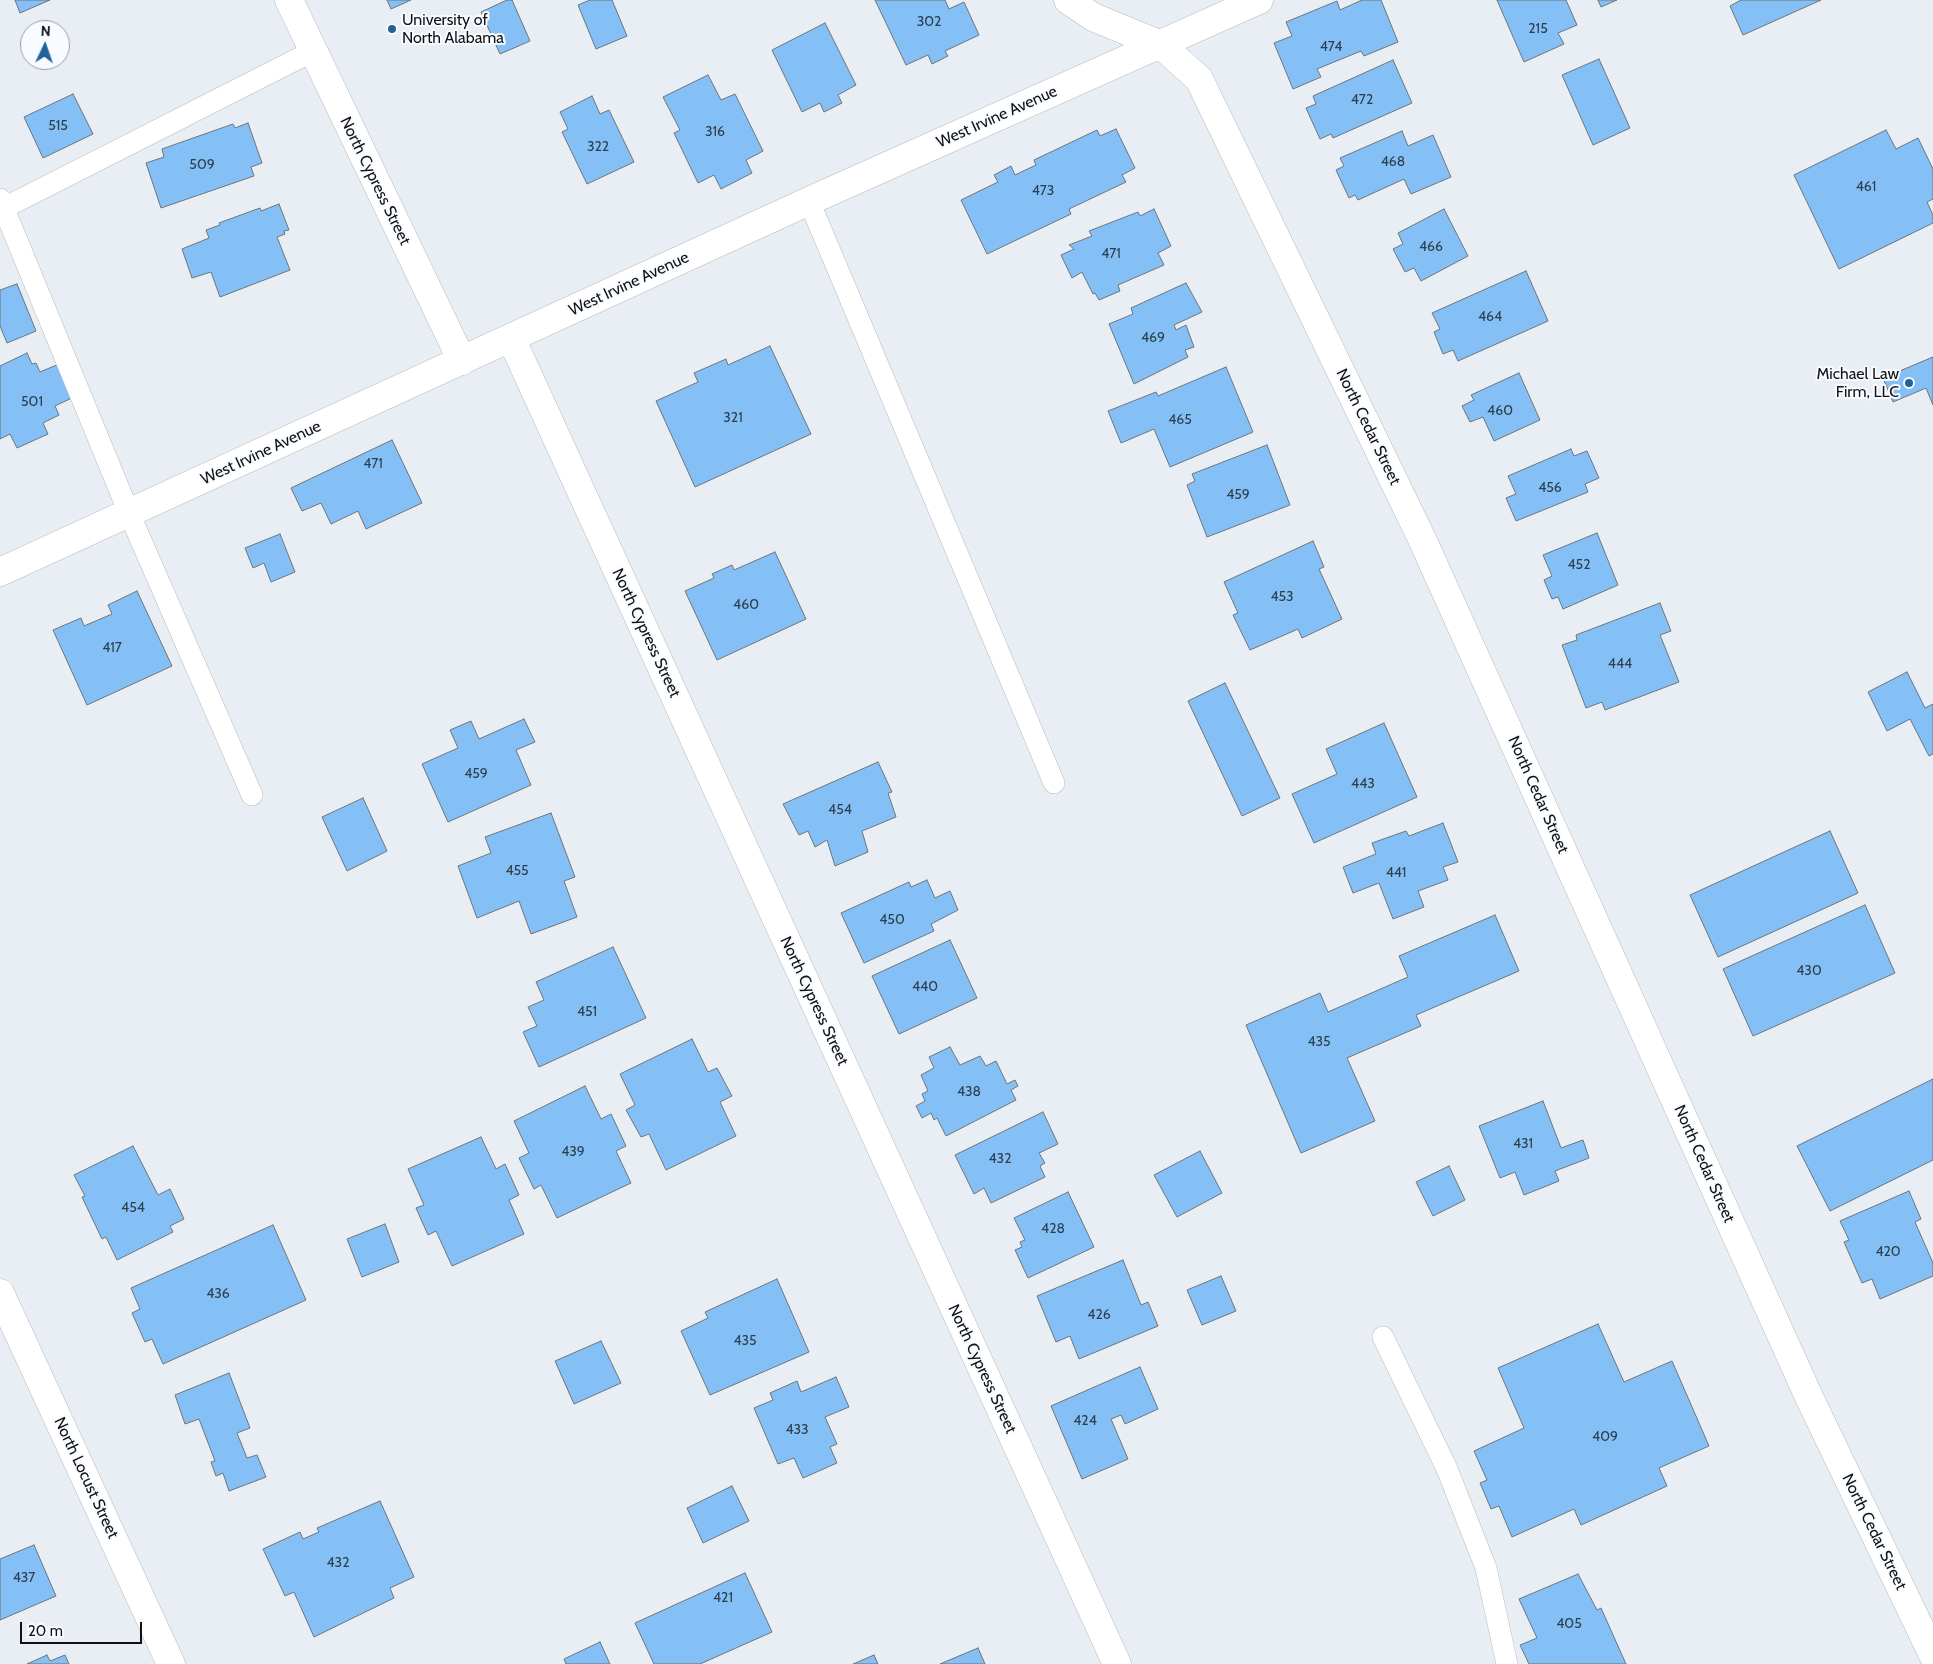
<!DOCTYPE html>
<style>
body{margin:0}
#map{position:relative;width:1933px;height:1664px;overflow:hidden;background:#e8eef4;font-family:Cabin,sans-serif}
canvas{display:block}
.north{position:absolute;left:20px;top:20px;width:50px;height:50px;box-sizing:border-box;background:#f8fbff;border:1px solid #9b9ea1;border-radius:50%;rotate:3deg;font-size:14px;font-weight:700;line-height:20px;text-align:center;color:#101214}
.north::after{content:'';display:block;margin:auto;width:18px;height:22px;background:#1f6398;clip-path:polygon(50% 0,100% 100%,50% 72%,0 100%)}
.scale{position:absolute;left:20px;top:1622px;width:122px;height:22px;box-sizing:border-box;border:2px solid #101214;border-top:0;padding-left:6px;font-size:15px;line-height:18px;white-space:nowrap;color:#101214;-webkit-text-stroke:4px #f8fbff;paint-order:stroke}
</style>
<div id="map">
<canvas width="1933" height="1664"></canvas>
<div class="north">N</div>
<div class="scale">20 m</div>
</div>
<script>
const ctx = document.querySelector('canvas').getContext('2d');
ctx.lineJoin = 'round';
function fill(path, color) {
  ctx.fillStyle = color;
  ctx.fill(path, 'evenodd');
}
function toPath(rows) {
  const path = new Path2D();
  for (const r of rows) {
    path.moveTo(r[0], r[1]);
    for (let i = 2; i < r.length; i += 2) path.lineTo(r[i], r[i + 1]);
  }
  return path;
}
function stroke(path, color, width, dash) {
  ctx.strokeStyle = color;
  ctx.lineWidth = width;
  ctx.lineCap = dash ? 'butt' : 'round';
  ctx.setLineDash(dash || []);
  ctx.stroke(path);
}
function label(font, color, halo, rows, align = 'center') {
  ctx.font = font + ' Cabin,sans-serif';
  ctx.lineWidth = 4;
  ctx.setLineDash([]);
  ctx.textBaseline = 'middle';
  ctx.strokeStyle = halo;
  ctx.fillStyle = color;
  for (const [text, x, y, turn = 0] of rows) {
    ctx.save();
    ctx.translate(x, y);
    ctx.rotate((+turn || 0) * Math.PI / 180);
    ctx.textAlign = isNaN(turn) ? turn : align;
    if (halo) ctx.strokeText(text, 0, 0);
    ctx.fillText(text, 0, 0);
    ctx.restore();
  }
}
const building = toPath([
 [15,0,50,0,20,13,15,0],
 [387,0,411,0,391,9,387,0],
 [507,0,512,0,530,41,500,54,481,12,507,0],
 [590,0,612,0,627,36,596,49,578,5,590,0],
 [875,0,945,0,949,9,964,2,979,35,945,51,948,56,932,64,928,55,906,65,875,0],
 [1362,0,1381,0,1398,42,1364,56,1361,51,1317,69,1321,77,1293,89,1274,43,1292,36,1286,22,1337,1,1340,10,1362,0],
 [1497,0,1566,0,1577,25,1558,33,1564,44,1524,62,1497,0],
 [1598,0,1617,0,1601,7,1598,0],
 [1741,0,1821,0,1743,35,1730,6,1741,0],
 [825,23,856,85,838,95,842,103,824,112,820,103,802,112,772,50,825,23],
 [1599,59,1630,128,1593,145,1562,75,1599,59],
 [1393,60,1412,103,1333,138,1331,134,1320,139,1306,108,1316,104,1313,96,1393,60],
 [708,75,721,100,735,94,763,151,746,160,752,173,721,189,714,175,698,183,674,133,680,130,663,97,708,75],
 [73,94,93,134,43,158,24,117,73,94],
 [592,96,600,114,609,110,634,162,587,184,562,132,568,129,560,112,592,96],
 [248,123,262,163,251,167,254,176,161,208,146,163,164,157,162,149,233,124,235,128,248,123],
 [1116,129,1135,168,1122,175,1126,182,1069,209,1071,214,987,254,961,200,998,182,994,175,1011,166,1015,175,1036,165,1034,160,1097,130,1100,136,1116,129],
 [1886,130,1896,149,1918,138,1933,169,1933,199,1927,202,1933,215,1933,223,1839,269,1794,175,1886,130],
 [1402,131,1408,146,1433,135,1451,177,1411,194,1404,179,1358,200,1355,195,1349,198,1336,170,1344,166,1340,158,1402,131],
 [279,204,289,230,284,231,285,234,277,237,290,270,220,297,211,272,192,278,182,249,209,238,206,230,220,225,219,223,260,208,261,211,279,204],
 [1154,209,1171,246,1158,253,1164,265,1118,285,1120,291,1099,300,1095,293,1093,294,1082,272,1072,278,1061,255,1074,249,1069,245,1092,236,1089,231,1138,212,1140,216,1154,209],
 [1444,209,1468,256,1421,281,1414,268,1405,272,1393,249,1403,244,1398,233,1444,209],
 [1526,271,1548,321,1458,361,1453,350,1443,354,1434,332,1440,329,1432,313,1526,271],
 [1186,283,1202,312,1174,325,1176,330,1186,325,1194,347,1185,350,1188,357,1134,384,1109,324,1133,314,1131,308,1186,283],
 [17,284,36,331,7,343,0,326,0,290,17,284],
 [770,346,811,434,695,487,656,401,698,382,694,373,726,359,728,365,770,346],
 [27,353,32,364,36,363,40,372,59,364,74,397,55,406,59,415,43,423,48,434,17,448,10,434,0,439,0,366,27,353],
 [1933,357,1933,405,1926,388,1893,402,1883,378,1933,357],
 [1226,367,1253,432,1170,467,1154,429,1121,443,1108,411,1156,392,1158,396,1226,367],
 [1519,373,1540,420,1494,441,1483,417,1470,422,1462,406,1474,400,1471,395,1519,373],
 [392,440,422,503,366,529,358,511,331,524,321,503,302,511,291,488,392,440],
 [1267,445,1290,505,1207,537,1187,485,1195,481,1192,474,1267,445],
 [1571,449,1574,456,1587,451,1599,478,1585,484,1588,492,1516,521,1506,498,1516,494,1508,476,1571,449],
 [1597,533,1618,585,1563,609,1558,597,1552,599,1544,580,1552,576,1543,555,1597,533],
 [280,534,295,572,271,582,264,563,253,568,245,548,280,534],
 [1313,541,1324,567,1319,569,1342,619,1302,638,1298,629,1250,650,1233,615,1238,613,1224,582,1313,541],
 [775,552,806,619,717,660,685,591,714,578,712,574,732,565,734,570,775,552],
 [137,591,172,666,87,705,53,630,81,618,84,626,112,614,108,605,137,591],
 [1660,603,1671,631,1660,635,1679,682,1605,710,1602,702,1586,708,1562,645,1577,640,1576,635,1660,603],
 [1907,672,1925,708,1933,704,1933,754,1929,756,1910,719,1887,731,1868,692,1907,672],
 [1225,683,1280,798,1242,816,1188,701,1225,683],
 [524,719,535,742,516,750,531,785,448,822,422,764,458,748,450,730,471,721,479,739,524,719],
 [1384,723,1417,797,1314,843,1292,794,1337,774,1326,749,1384,723],
 [878,762,892,792,888,793,896,817,862,831,868,852,835,866,827,840,815,847,808,831,799,835,783,804,878,762],
 [363,798,387,851,347,871,322,817,363,798],
 [551,813,575,877,564,881,577,917,531,934,519,901,477,918,458,866,491,853,485,837,551,813],
 [1443,823,1458,862,1443,867,1448,880,1418,891,1424,907,1393,919,1379,883,1353,893,1343,867,1376,854,1372,843,1406,831,1409,836,1443,823],
 [1830,831,1858,893,1718,957,1690,895,1830,831],
 [927,880,935,898,950,891,958,910,931,924,934,931,864,963,841,913,909,882,911,887,927,880],
 [1865,905,1895,973,1753,1036,1723,969,1865,905],
 [1495,915,1519,971,1416,1015,1421,1026,1347,1058,1375,1121,1301,1153,1246,1025,1320,993,1328,1012,1408,977,1399,956,1495,915],
 [950,940,977,998,899,1034,872,976,950,940],
 [613,947,646,1018,539,1067,523,1032,537,1026,528,1007,544,1000,536,982,613,947],
 [692,1039,708,1072,717,1068,732,1096,720,1102,736,1136,666,1170,649,1134,641,1137,626,1110,635,1105,620,1074,692,1039],
 [950,1047,960,1065,980,1056,986,1066,996,1061,1007,1084,1015,1080,1018,1086,1011,1090,1016,1100,946,1136,937,1118,934,1120,931,1113,922,1118,916,1106,925,1101,922,1094,928,1091,921,1075,934,1068,929,1057,950,1047],
 [1933,1079,1933,1160,1830,1211,1797,1146,1933,1079],
 [585,1086,601,1119,611,1114,626,1146,616,1151,631,1183,557,1218,541,1185,534,1189,519,1158,529,1153,514,1121,585,1086],
 [1543,1101,1561,1148,1583,1140,1589,1158,1555,1171,1559,1181,1524,1195,1515,1172,1500,1178,1479,1126,1543,1101],
 [1043,1112,1058,1144,1039,1153,1045,1163,1040,1166,1045,1177,991,1203,984,1188,974,1194,955,1155,1043,1112],
 [481,1137,496,1169,505,1164,519,1195,509,1200,524,1234,452,1266,436,1231,428,1235,416,1208,424,1205,408,1169,481,1137],
 [133,1146,158,1195,170,1189,184,1219,170,1226,173,1232,117,1260,106,1237,102,1239,82,1197,85,1196,74,1175,133,1146],
 [1200,1151,1222,1193,1177,1217,1154,1175,1200,1151],
 [1449,1166,1465,1200,1433,1216,1416,1182,1449,1166],
 [1909,1191,1921,1219,1915,1222,1933,1263,1933,1276,1880,1299,1872,1279,1862,1283,1844,1242,1849,1240,1840,1221,1909,1191],
 [1068,1192,1094,1247,1028,1278,1015,1250,1022,1247,1020,1242,1025,1240,1014,1218,1068,1192],
 [385,1224,399,1262,362,1277,347,1239,385,1224],
 [273,1225,306,1300,163,1364,152,1339,145,1342,132,1313,140,1309,131,1288,273,1225],
 [1123,1260,1141,1305,1148,1302,1158,1326,1079,1359,1070,1336,1056,1342,1037,1296,1123,1260],
 [1221,1276,1236,1311,1202,1325,1187,1290,1221,1276],
 [777,1279,809,1352,710,1395,681,1331,708,1318,705,1312,777,1279],
 [1598,1324,1624,1382,1672,1361,1709,1446,1659,1468,1667,1486,1581,1525,1574,1509,1512,1537,1499,1506,1491,1509,1480,1483,1487,1480,1474,1451,1524,1428,1498,1368,1598,1324],
 [601,1341,621,1383,574,1404,555,1361,601,1341],
 [1140,1367,1158,1409,1125,1424,1121,1415,1111,1419,1128,1459,1082,1479,1051,1406,1140,1367],
 [229,1373,250,1428,237,1433,247,1458,257,1455,266,1477,229,1491,223,1473,216,1476,211,1462,215,1461,199,1419,185,1424,175,1395,229,1373],
 [836,1377,849,1407,825,1417,837,1444,830,1447,837,1463,803,1478,794,1458,778,1464,754,1408,773,1400,770,1393,797,1381,801,1392,836,1377],
 [732,1486,749,1521,703,1543,687,1508,732,1486],
 [380,1501,414,1577,390,1588,394,1598,314,1637,294,1592,285,1596,263,1549,300,1532,303,1539,319,1532,317,1528,380,1501],
 [34,1545,56,1596,0,1620,0,1559,34,1545],
 [745,1573,772,1632,700,1664,654,1664,635,1623,745,1573],
 [1578,1574,1597,1610,1601,1608,1626,1664,1529,1664,1520,1645,1537,1638,1519,1599,1578,1574],
 [600,1642,610,1664,566,1664,564,1659,600,1642],
 [978,1648,985,1664,940,1664,978,1648],
 [47,1655,50,1661,65,1655,69,1664,27,1664,47,1655],
 [874,1655,878,1664,853,1664,874,1655]
]);
const lane = toPath([
 [0,199,129,513,252,795],
 [809,201,1054,783],
 [4,208,313,51],
 [1383,1337,1447,1469,1486,1568,1507,1664]
]);
const street = toPath([
 [289,0,462,361],
 [511,338,1117,1664],
 [0,1293,171,1664]
]);
const secondary = toPath([
 [1068,0,1093,17,1161,45,1199,79,1422,539,1809,1397,1933,1655],
 [0,572,809,201,1259,0]
]);
const markers = [
 [392,29,5,"#1f6398"],
 [1909,383,5,"#1f6398"]
];
const numberNames = [
 ["302",929,22],
 ["215",1538,29],
 ["474",1331,47],
 ["472",1362,100],
 ["515",58,126],
 ["316",715,132],
 ["322",598,147],
 ["468",1393,162],
 ["509",202,165],
 ["461",1866,187],
 ["473",1043,191],
 ["466",1431,247],
 ["471",1111,254],
 ["464",1490,317],
 ["469",1153,338],
 ["501",32,402],
 ["460",1500,411],
 ["321",733,418],
 ["465",1180,420],
 ["471",373,464],
 ["456",1550,488],
 ["459",1238,495],
 ["452",1579,565],
 ["453",1282,597],
 ["460",746,605],
 ["417",112,648],
 ["444",1620,664],
 ["459",476,774],
 ["443",1363,784],
 ["454",840,810],
 ["455",517,871],
 ["441",1396,873],
 ["450",892,920],
 ["430",1809,971],
 ["440",925,987],
 ["451",587,1012],
 ["435",1319,1042],
 ["438",969,1092],
 ["431",1523,1144],
 ["439",573,1152],
 ["432",1000,1159],
 ["454",133,1208],
 ["428",1053,1229],
 ["420",1888,1252],
 ["436",218,1294],
 ["426",1099,1315],
 ["435",745,1341],
 ["424",1085,1421],
 ["433",797,1430],
 ["409",1605,1437],
 ["432",338,1563],
 ["437",24,1578],
 ["421",723,1598],
 ["405",1569,1624]
];
const poiNames = [
 ["University of",402,20],
 ["North Alabama",402,38],
 ["Michael Law",1899,374,"right"],
 ["Firm, LLC",1899,392,"right"]
];
const streetNames = [
 ["West Irvine Avenue",997,117,-24],
 ["North Cypress Street",375,181,64],
 ["West Irvine Avenue",629,284,-25],
 ["North Cedar Street",1368,427,64],
 ["West Irvine Avenue",261,453,-25],
 ["North Cypress Street",646,633,65],
 ["North Cedar Street",1538,795,66],
 ["North Cypress Street",814,1001,65],
 ["North Cedar Street",1704,1164,66],
 ["North Cypress Street",982,1369,65],
 ["North Locust Street",86,1478,65],
 ["North Cedar Street",1874,1532,64]
];
fill(building, '#84c0f6');
stroke(building, '#6e7479', 1);
stroke(lane, '#b5bbc0', 22);
stroke(street, '#b5bbc0', 29);
stroke(secondary, '#b5bbc0', 29);
stroke(lane, '#fff', 21);
stroke(street, '#fff', 28);
stroke(secondary, '#fff', 28);
for (const [x, y, r, color] of markers) {
  const dot = new Path2D();
  dot.arc(x, y, r, 0, 2 * Math.PI);
  ctx.fillStyle = color;
  ctx.fill(dot);
  stroke(dot, '#f8fbff', 2);
}
label('14px', '#2d3e4c', null, numberNames);
label('16px', '#101214', '#f8fbff', poiNames, 'left');
label('16px', '#101214', '#f8fbff', streetNames);
</script>
